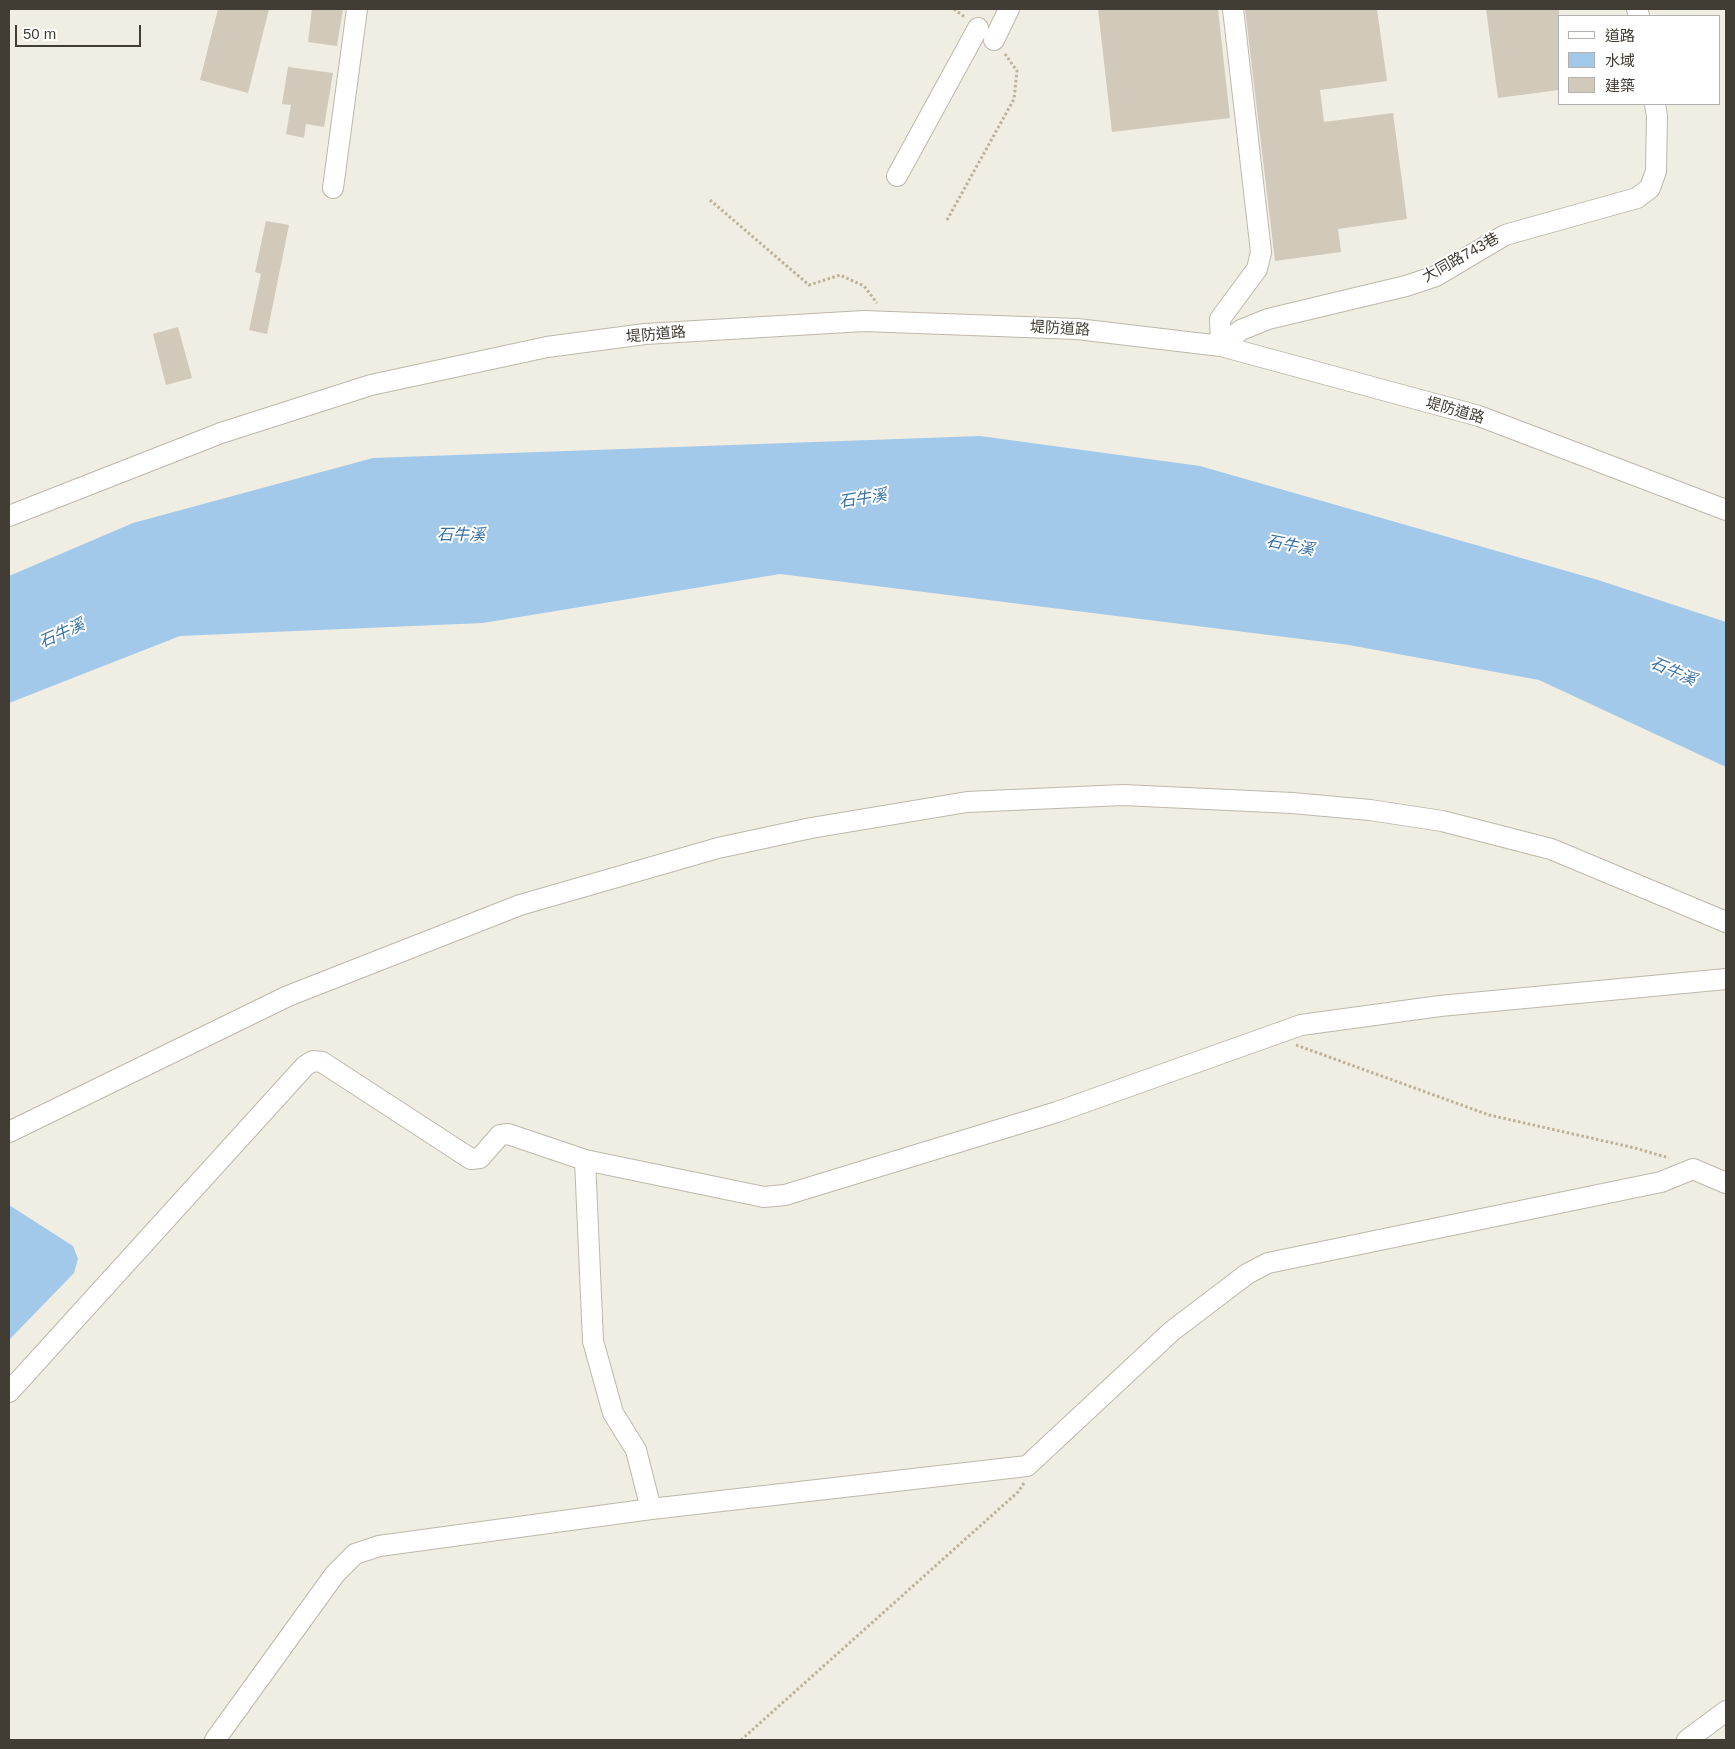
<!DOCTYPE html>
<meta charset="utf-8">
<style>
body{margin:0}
#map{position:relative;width:1735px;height:1749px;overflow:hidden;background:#f0ede3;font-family:Helvetica,"Noto Sans TC",sans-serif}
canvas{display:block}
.frame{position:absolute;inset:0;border:10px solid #423d34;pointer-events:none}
.legend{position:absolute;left:1558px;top:15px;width:162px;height:90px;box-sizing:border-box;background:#fff;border:1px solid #b3b1ae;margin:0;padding:6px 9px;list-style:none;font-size:15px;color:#423d34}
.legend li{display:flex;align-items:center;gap:10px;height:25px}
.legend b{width:25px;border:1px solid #b3b1ae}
.scale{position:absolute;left:15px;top:25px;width:126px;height:22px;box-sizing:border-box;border:2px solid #423d34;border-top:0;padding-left:6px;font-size:15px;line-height:18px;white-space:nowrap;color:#423d34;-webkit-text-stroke:4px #fff;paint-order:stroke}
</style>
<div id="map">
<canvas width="1735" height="1749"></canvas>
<div class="frame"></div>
<ul class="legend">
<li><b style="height:6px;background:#fff"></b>道路</li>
<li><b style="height:14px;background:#a3c9ea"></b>水域</li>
<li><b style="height:14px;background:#d1c9ba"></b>建築</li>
</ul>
<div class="scale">50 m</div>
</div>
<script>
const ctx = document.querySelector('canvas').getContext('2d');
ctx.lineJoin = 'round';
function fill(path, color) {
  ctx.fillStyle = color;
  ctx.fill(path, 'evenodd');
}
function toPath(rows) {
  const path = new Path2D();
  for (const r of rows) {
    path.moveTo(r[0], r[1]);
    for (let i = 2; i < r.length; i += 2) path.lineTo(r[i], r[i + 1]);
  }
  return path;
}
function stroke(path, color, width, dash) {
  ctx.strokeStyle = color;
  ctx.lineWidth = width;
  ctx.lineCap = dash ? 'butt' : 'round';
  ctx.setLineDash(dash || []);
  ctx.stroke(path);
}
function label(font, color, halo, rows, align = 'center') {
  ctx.font = font + ' Helvetica,"Noto Sans TC",sans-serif';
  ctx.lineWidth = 4;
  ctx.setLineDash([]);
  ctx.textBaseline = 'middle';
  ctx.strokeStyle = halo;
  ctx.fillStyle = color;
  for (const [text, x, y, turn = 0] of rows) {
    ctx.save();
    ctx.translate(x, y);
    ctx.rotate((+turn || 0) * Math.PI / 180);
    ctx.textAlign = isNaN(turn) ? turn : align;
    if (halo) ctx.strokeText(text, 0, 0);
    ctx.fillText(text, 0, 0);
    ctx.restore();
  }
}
const water = toPath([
 [980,436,1200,466,1598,580,1726,622,1726,767,1539,680,1349,645,780,574,483,623,180,636,9,703,9,576,133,523,373,458],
 [9,1205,73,1246,78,1259,74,1273,9,1340]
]);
const building = toPath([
 [218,9,269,9,248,93,200,80],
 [312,9,343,9,337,46,308,42],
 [1098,9,1218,9,1230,118,1112,132],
 [1245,9,1377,9,1387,81,1320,90,1324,122,1393,113,1407,219,1338,229,1341,252,1275,261],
 [1486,9,1559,9,1559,90,1498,98],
 [288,67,333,73,324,127,306,124,304,138,286,134,291,105,282,104],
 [266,221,289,225,267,334,249,330,261,274,255,272],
 [178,327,192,378,166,385,153,334]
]);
const path = toPath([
 [954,9,966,18],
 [710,200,809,285,840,275,864,286,877,303],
 [947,220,1014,99,1017,71,1005,54],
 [1296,1045,1489,1115,1635,1148,1669,1158],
 [741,1740,1018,1492,1024,1483]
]);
const minor = toPath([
 [1637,9,1639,16],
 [994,40,1009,9],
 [897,176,978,28],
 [333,188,357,9],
 [1221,346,1241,330,1268,319,1406,286,1436,276,1505,235,1637,198,1650,188,1656,171,1657,116,1655,104],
 [1221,346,1220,319,1257,269,1261,252,1233,9],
 [9,516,221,433,371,385,547,347,645,334,864,321,1077,329,1221,346,1479,416,1726,510],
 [9,1132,288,996,520,905,718,848,811,828,967,802,1123,795,1292,803,1370,810,1442,821,1551,849,1726,922],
 [585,1160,593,1341,613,1413,636,1450,651,1509],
 [9,1392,305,1066,313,1061,322,1062,471,1159,480,1158,500,1135,508,1134,585,1160,764,1197,785,1195,1057,1112,1301,1025,1440,1006,1726,979],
 [215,1740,335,1574,355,1554,379,1546,651,1509,1027,1466,1172,1331,1247,1274,1268,1263,1661,1182,1693,1169,1726,1183],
 [1687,1740,1726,1711]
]);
const streetNames = [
 ["大同路743巷",1461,258,-29],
 ["堤防道路",1060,329,3],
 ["堤防道路",656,335,-5],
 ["堤防道路",1455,411,16]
];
const waterNames = [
 ["石牛溪",863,499,-9],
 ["石牛溪",461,536],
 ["石牛溪",1290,546,11],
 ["石牛溪",62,634,-24],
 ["石牛溪",1673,672,23]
];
fill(water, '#a3c9ea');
fill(building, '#d1c9ba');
stroke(minor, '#beb8aa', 22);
stroke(path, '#bcb199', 3, [2.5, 2.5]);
stroke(minor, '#fff', 20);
label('15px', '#423d34', '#fff', streetNames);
label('italic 16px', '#3670a5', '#fff', waterNames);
</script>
